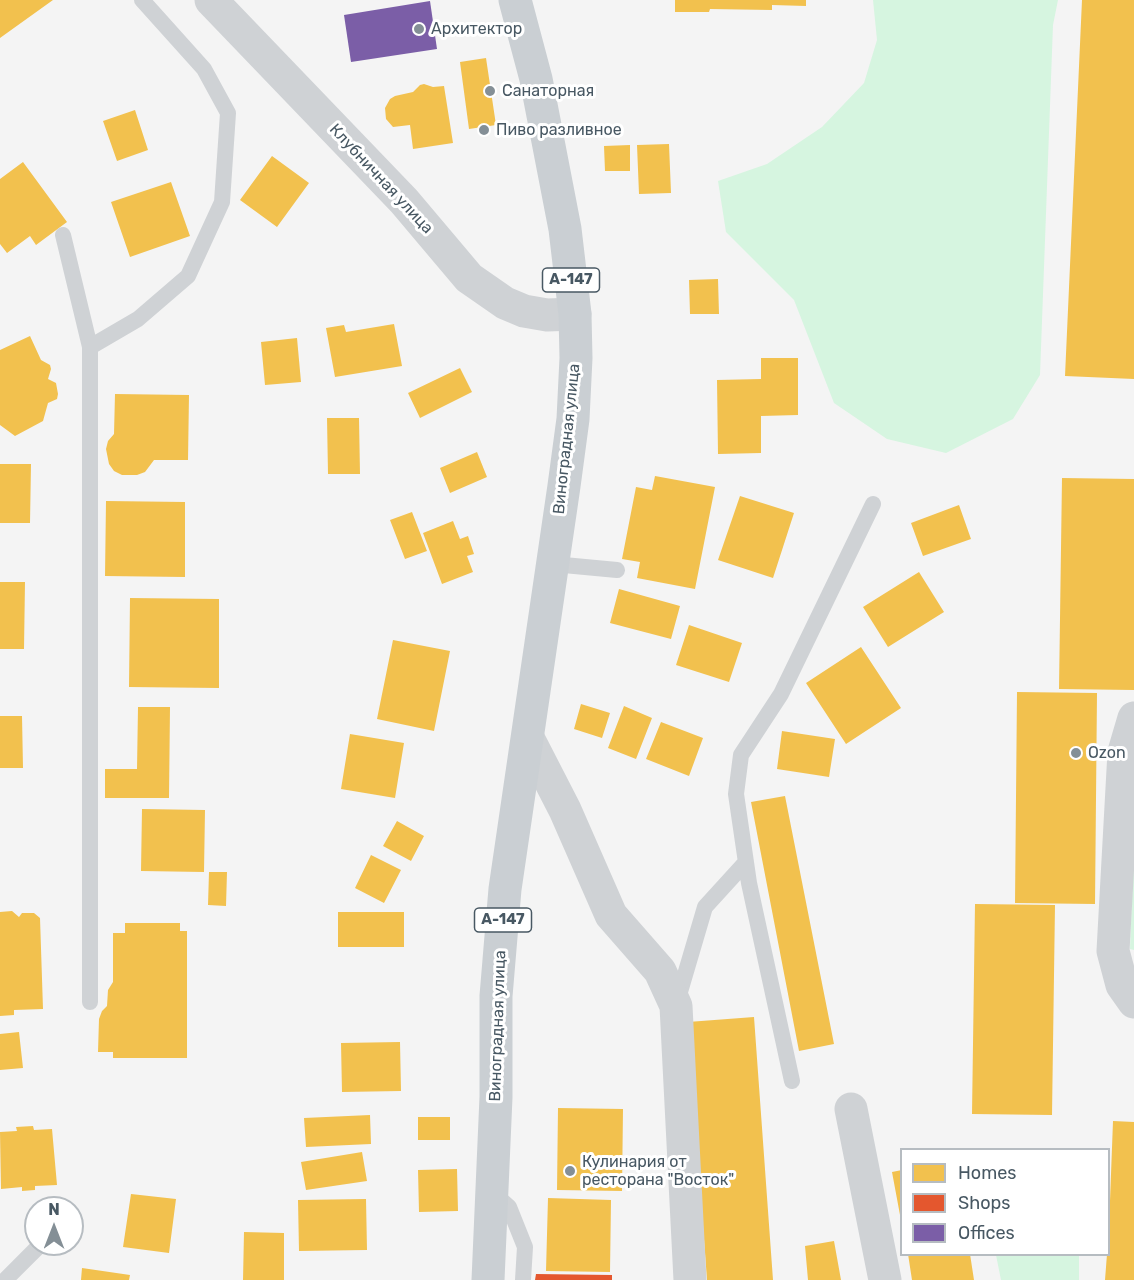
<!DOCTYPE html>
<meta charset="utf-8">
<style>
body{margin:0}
#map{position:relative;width:1134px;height:1280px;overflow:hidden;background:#f4f4f4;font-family:Rubik,sans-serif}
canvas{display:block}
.legend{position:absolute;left:900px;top:1148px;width:210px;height:108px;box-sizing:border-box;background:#fff;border:2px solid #b6bcc1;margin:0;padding:8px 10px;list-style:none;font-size:18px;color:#485863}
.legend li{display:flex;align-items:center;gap:12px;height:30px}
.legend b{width:30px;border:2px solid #b6bcc1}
.north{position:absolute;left:24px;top:1196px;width:60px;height:60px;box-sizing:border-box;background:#fff;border:2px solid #b6bcc1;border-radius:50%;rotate:0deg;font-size:16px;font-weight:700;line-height:24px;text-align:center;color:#485863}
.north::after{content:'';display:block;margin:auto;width:21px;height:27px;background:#848f96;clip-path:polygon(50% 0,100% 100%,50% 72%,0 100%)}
</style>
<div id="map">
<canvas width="1134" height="1280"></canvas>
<ul class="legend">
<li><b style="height:16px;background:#f2c14e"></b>Homes</li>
<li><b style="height:16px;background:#e4572e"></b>Shops</li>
<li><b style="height:16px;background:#7b5ea7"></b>Offices</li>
</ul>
<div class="north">N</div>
</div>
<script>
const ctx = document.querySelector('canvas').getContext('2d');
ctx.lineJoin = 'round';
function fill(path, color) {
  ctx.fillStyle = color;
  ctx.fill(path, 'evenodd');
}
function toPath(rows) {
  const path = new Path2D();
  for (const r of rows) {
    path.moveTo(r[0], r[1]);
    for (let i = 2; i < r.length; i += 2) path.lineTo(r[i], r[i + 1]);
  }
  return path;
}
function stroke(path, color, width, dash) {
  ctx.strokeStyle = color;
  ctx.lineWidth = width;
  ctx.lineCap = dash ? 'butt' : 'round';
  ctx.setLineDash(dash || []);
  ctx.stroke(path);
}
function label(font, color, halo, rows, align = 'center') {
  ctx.font = font + ' Rubik,sans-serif';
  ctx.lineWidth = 6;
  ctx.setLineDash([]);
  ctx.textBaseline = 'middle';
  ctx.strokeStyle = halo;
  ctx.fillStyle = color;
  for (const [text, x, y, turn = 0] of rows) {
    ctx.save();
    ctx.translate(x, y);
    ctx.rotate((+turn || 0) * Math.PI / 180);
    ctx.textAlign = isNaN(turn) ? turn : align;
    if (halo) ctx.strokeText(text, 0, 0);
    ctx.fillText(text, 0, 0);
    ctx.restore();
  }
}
const green = toPath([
 [873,0,1058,0,1053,25,1040,375,1013,419,946,453,887,439,834,403,794,300,726,232,718,181,767,164,822,127,864,83,877,40],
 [1134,848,1134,950,1130,949],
 [996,1255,1079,1255,1079,1280,1001,1280]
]);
const homes = toPath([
 [0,0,53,0,0,38],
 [675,0,806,0,806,6,772,5,772,10,710,9,709,12,675,12],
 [1082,0,1134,0,1134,379,1065,376],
 [486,58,496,125,469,129,460,62],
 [424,84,433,87,444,86,453,143,413,149,410,125,393,127,386,119,385,108,390,99,395,96,413,92,420,85],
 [135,110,148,150,117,161,103,121],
 [669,144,671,193,639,194,637,145],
 [630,145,630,171,605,171,604,146],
 [272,156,309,183,277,227,240,200],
 [23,162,67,222,36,245,30,236,7,253,0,244,0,179],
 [171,182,190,236,130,257,111,202],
 [718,279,719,314,690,314,689,280],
 [394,324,402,366,335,377,326,328,344,325,346,332],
 [30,336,41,360,50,365,51,369,48,379,56,383,58,394,57,399,48,403,43,421,15,436,0,425,0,350],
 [297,338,301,382,265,385,261,342],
 [761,358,798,358,798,415,761,416,761,453,718,454,717,380,761,379],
 [460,368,472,392,420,418,408,393],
 [115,394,189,395,188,460,154,460,145,472,137,475,122,475,114,471,109,464,106,449,108,441,114,434],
 [327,418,359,418,360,474,328,474],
 [477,452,487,477,450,493,440,468],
 [0,464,31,464,30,523,0,523],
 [655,476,715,487,695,589,637,578,640,562,622,559,636,487,652,490],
 [1062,478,1134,479,1134,690,1059,689],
 [740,496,794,513,773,578,718,560],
 [106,501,185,502,185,577,105,576],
 [959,505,971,539,923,556,911,523],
 [412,512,427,551,405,559,390,520],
 [453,521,460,539,468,536,474,554,467,556,473,572,442,584,423,533],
 [919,572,944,612,888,647,863,607],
 [0,582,25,582,24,649,0,649],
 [619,589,680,606,671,639,610,623],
 [130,598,219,599,219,688,129,687],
 [689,625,742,643,729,682,676,665],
 [393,640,450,651,434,731,377,719],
 [861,647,901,708,846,744,806,683],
 [1017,692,1097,693,1095,904,1015,903],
 [581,704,610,713,602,738,574,729],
 [624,706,652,718,636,759,608,748],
 [138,707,170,707,169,798,105,798,105,769,137,769],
 [0,716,22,716,23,768,0,768],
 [661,722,703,738,689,776,646,759],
 [782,731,835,739,829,777,777,769],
 [350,734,404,743,395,798,341,789],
 [785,796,834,1044,799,1051,751,802],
 [142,809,205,810,204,872,141,871],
 [397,821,424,836,411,861,383,846],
 [371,855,401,870,384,903,355,888],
 [209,872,227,872,226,906,208,905],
 [975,904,1055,905,1052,1115,972,1114],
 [12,911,19,917,22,913,34,913,40,918,43,1009,14,1010,14,1015,0,1016,0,912],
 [338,912,404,912,404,947,338,947],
 [125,923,180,923,180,931,187,931,187,1058,113,1058,113,1052,98,1052,99,1019,102,1011,107,1006,108,990,113,982,113,933,125,933],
 [754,1017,773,1280,707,1280,688,1022],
 [19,1032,23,1068,0,1070,0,1034],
 [400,1042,401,1091,342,1092,341,1043],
 [558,1108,623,1109,622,1191,557,1190],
 [370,1115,371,1144,306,1147,304,1118],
 [418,1117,450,1117,450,1140,418,1140],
 [1113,1121,1134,1122,1134,1280,1105,1280,1107,1254,1108,1254],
 [33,1126,34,1130,52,1129,57,1185,35,1186,35,1190,22,1191,22,1187,1,1189,0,1132,17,1131,16,1127],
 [362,1152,367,1181,306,1190,301,1162],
 [457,1169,458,1211,419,1212,418,1170],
 [902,1170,902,1215,900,1215,892,1172],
 [131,1194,176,1199,169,1253,123,1247],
 [548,1198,611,1200,610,1272,546,1271],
 [366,1199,367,1250,299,1251,298,1200],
 [244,1232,284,1233,284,1280,243,1280],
 [834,1241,841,1280,808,1280,805,1246],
 [908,1254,970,1254,974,1280,912,1280],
 [82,1268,130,1275,129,1280,81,1280]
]);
const shops = toPath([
 [536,1274,612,1275,612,1280,535,1280]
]);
const offices = toPath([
 [430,1,437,49,351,62,344,15]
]);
const service = toPath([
 [63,235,90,347],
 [553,564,617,570],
 [90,1002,90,347,138,319,188,276,222,202,228,113,204,69,142,0],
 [677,1002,705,907,746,862],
 [792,1081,749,883,736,794,741,755,781,694,873,504],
 [492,1192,509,1207,525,1247,523,1280],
 [5,1280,41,1244]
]);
const minor = toPath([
 [211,0,404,201,469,278,505,303,524,311,547,315,575,314],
 [1134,718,1124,752,1113,951,1122,985,1134,1002],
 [528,738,565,810,611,915,660,971,676,1006,690,1280],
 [851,1109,885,1280]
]);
const primary = toPath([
 [488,1280,496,1097,496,996,505,889,564,486,573,419,576,358,575,314,565,229,536,79,515,0]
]);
const markers = [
 [419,29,6,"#848f96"],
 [490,91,6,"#848f96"],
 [484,130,6,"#848f96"],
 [1076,753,6,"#848f96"],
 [570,1171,6,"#848f96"]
];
const shields = [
 [571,280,57],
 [503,920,57]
];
const shieldNames = [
 ["А-147",571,280],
 ["А-147",503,920]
];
const poiNames = [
 ["Архитектор",431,29],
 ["Санаторная",502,91],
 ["Пиво разливное",496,130],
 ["Ozon",1088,753],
 ["Кулинария от",582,1162],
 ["ресторана \"Восток\"",582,1180]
];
const streetNames = [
 ["Клубничная улица",381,179,47],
 ["Виноградная улица",567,439,-84],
 ["Виноградная улица",498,1026,-88]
];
fill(green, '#d6f5e0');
fill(homes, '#f2c14e');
fill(shops, '#e4572e');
fill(offices, '#7b5ea7');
stroke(service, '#cfd2d5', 16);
stroke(minor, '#cfd2d5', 33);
stroke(primary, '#cacfd3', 33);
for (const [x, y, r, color] of markers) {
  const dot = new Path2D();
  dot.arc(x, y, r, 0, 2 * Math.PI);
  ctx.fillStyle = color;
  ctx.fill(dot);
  stroke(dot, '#fff', 2);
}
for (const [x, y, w] of shields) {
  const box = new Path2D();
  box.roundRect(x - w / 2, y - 12, w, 24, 4.5);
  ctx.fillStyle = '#fff';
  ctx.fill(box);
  stroke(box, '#485863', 1.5);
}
label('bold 15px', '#485863', null, shieldNames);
label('16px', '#485863', '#fff', poiNames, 'left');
label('16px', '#485863', '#fff', streetNames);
</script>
